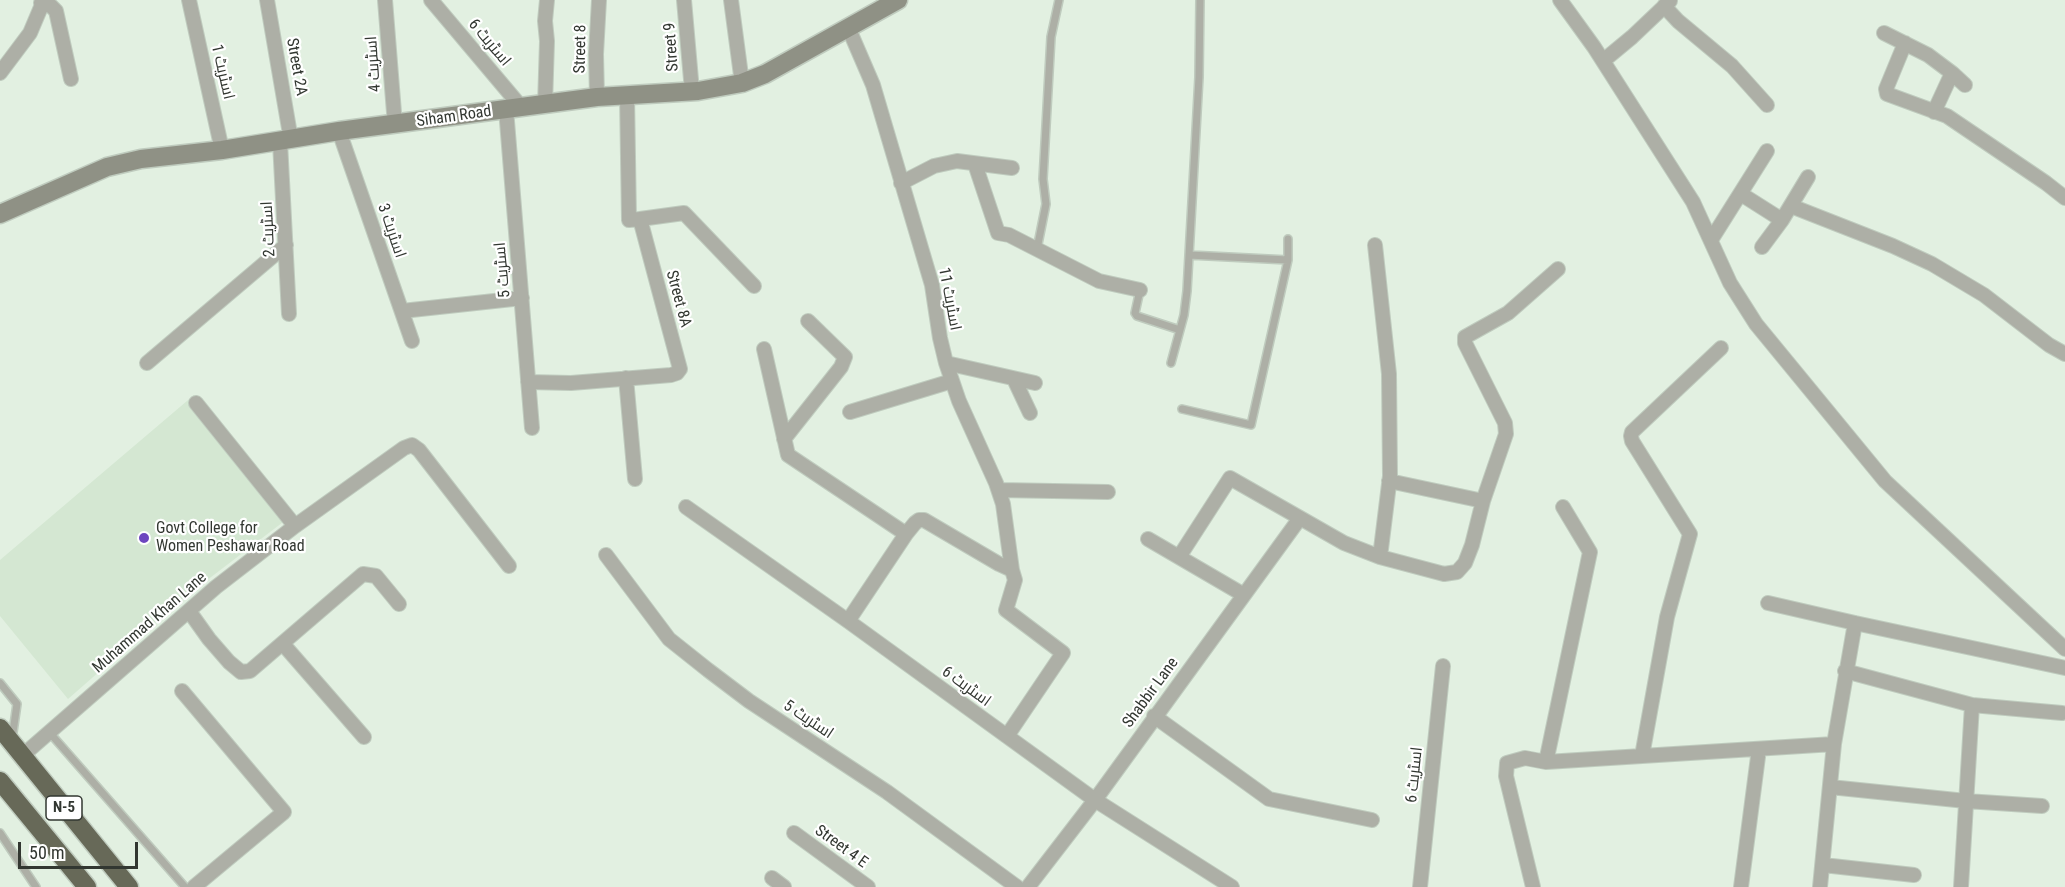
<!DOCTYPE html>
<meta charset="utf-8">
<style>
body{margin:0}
#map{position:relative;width:2065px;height:887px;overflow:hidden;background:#e2f0e1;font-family:"Roboto Condensed",sans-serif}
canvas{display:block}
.scale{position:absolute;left:18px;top:842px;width:120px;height:27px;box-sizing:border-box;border:3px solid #323731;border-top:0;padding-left:8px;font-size:18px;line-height:21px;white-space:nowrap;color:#323731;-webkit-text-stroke:4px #fff;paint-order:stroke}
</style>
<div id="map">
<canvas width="2065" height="887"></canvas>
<div class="scale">50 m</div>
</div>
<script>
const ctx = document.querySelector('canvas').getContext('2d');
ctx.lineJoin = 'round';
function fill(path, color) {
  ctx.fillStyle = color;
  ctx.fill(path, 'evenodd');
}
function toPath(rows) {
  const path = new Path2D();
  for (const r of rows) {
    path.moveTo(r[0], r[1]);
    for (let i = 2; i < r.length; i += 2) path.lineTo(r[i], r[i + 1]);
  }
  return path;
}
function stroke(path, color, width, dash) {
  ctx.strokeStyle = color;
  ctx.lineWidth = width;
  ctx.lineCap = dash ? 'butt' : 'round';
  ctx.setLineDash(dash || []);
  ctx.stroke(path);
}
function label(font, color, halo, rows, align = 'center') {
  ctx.font = font + ' "Roboto Condensed",Cairo,sans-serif';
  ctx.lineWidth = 4.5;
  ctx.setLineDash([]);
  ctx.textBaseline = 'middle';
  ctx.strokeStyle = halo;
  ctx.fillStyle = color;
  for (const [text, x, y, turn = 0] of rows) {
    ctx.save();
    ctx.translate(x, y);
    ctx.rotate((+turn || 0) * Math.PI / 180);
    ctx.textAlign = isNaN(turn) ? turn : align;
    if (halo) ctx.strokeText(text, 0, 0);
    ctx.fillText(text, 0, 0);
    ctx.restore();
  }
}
const built = toPath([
 [194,395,291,516,181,600,68,699,0,616,0,560]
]);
const lane = toPath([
 [1037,249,1046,204,1043,179,1051,37,1059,0],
 [1189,255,1288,260],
 [1140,290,1135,313,1137,316,1180,330],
 [1171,363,1184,315,1187,291,1199,77,1200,0],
 [1182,409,1251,425,1288,260,1288,239],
 [0,683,17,704,12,739],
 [49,732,185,887],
 [0,833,36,887]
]);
const street = toPath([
 [189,0,222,150],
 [267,0,291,140],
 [385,0,395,125],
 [431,0,522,108],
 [684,0,692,91],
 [731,0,742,83],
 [1560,0,1594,47,1693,202,1730,283,1756,324,1885,481,2065,649],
 [41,3,51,6,56,11,71,79],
 [1664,6,1678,21,1732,66,1767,105],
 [1884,33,1928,55,1952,73,1965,85],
 [1905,43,1886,89,1887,94,1947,116,2046,183,2065,198],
 [1603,61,1632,37,1670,1],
 [0,73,30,33,41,7,42,0],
 [597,97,596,54,599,0],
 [545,105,547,41,545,21,547,0],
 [506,109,532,428],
 [1934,112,1952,73],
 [339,131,412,341],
 [280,142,289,314],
 [975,164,998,233,1009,235,1099,281,1140,290],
 [901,183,934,166,957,161,1012,168],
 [1741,194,1782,220],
 [1791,206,1893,246,1932,264,1984,295,2049,345,2065,354],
 [640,219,684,213,754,286],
 [1711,240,1767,151],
 [1375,245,1389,374,1390,476,1380,557],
 [1762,247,1782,220,1808,177],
 [402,311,522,298],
 [764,349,788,455,906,534],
 [147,363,286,245],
 [946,363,1035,383],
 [626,378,635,479],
 [1014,379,1030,413],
 [528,382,571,383,671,375,677,373,680,369,640,219,629,220,627,95],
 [196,403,295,526],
 [850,412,952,381],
 [784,439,841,367,845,357,808,321],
 [1389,481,1483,501],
 [999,490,1108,492],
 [686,507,848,621,1095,800,1232,887],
 [1148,539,1244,595],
 [606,555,669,639,708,670,749,701,887,792,1017,887],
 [1179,557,1230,478,1344,543,1380,557,1444,574,1457,572,1465,563,1472,545,1483,501,1506,434,1505,423,1465,343,1465,337,1508,313,1558,269],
 [1768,603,1855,623],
 [189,611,209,639,229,662,241,672,250,671,363,574,376,576,399,604],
 [848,621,906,534,915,523,919,520,924,520,999,564,1012,570,1003,504,996,483,959,401,946,363,940,338,932,285,873,85,848,27],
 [283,644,364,737],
 [1845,671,1972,705,1961,887],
 [182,691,284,812,194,887],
 [1972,705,2062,713],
 [1154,716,1269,799,1372,820],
 [1007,736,1063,653,1006,610,1015,580,1012,570],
 [22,756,216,587,295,526,404,448,412,445,419,450,509,566],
 [1642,756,1667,617,1690,534,1632,441,1631,436,1632,432,1721,348],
 [1546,762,1590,552,1563,507],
 [1830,787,1966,801,2042,806],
 [794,833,868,887],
 [1823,865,1914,875],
 [772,878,784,887],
 [1028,887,1095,800,1300,518],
 [1420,887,1443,666],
 [1533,887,1506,776,1507,763,1525,758,1546,762,1834,744],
 [1741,887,1759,749],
 [1820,887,1834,744,1855,623,2065,668]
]);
const secondary = toPath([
 [0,214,107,167,141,159,222,150,339,131,597,97,698,91,742,83,765,74,898,0]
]);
const highway = toPath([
 [0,728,129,887],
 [0,781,87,887]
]);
const markers = [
 [144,538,6,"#6d46bf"]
];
const shields = [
 [64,808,36]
];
const shieldNames = [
 ["N-5",64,808]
];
const streetNames = [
 ["اسٹریٹ 6",489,43,50],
 ["Street 9",672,47,-94],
 ["Street 8",581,49,-89],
 ["اسٹریٹ 4",374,64,-94],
 ["Street 2A",296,67,80],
 ["اسٹریٹ 1",222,72,77],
 ["Siham Road",454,117,-8],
 ["اسٹریٹ 2",269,229,-93],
 ["اسٹریٹ 3",391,231,71],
 ["اسٹریٹ 5",503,270,-95],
 ["Street 8A",678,299,75],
 ["اسٹریٹ 11",949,299,79],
 ["Muhammad Khan Lane",150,623,-41],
 ["اسٹریٹ 6",966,687,36],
 ["Shabbir Lane",1151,693,-54],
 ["اسٹریٹ 5",808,720,34],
 ["اسٹریٹ 6",1415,775,-84],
 ["Street 4 E",841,847,36]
];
const poiNames = [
 ["Govt College for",156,529],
 ["Women Peshawar Road",156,547]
];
fill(built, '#d4e7d2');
stroke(lane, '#bfcbbe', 10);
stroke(street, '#bfcbbe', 16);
stroke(secondary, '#bfcbbe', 21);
stroke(highway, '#bfcbbe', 21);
stroke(lane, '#adafa6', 7);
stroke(street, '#adafa6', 14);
stroke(secondary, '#8f9185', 18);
stroke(highway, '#676958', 18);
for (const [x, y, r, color] of markers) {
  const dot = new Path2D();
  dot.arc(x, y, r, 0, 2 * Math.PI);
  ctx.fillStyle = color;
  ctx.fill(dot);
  stroke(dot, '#fff', 2);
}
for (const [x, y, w] of shields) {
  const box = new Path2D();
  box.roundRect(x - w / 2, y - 12, w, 24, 4.5);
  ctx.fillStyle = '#fff';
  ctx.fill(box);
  stroke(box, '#323731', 1.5);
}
label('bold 15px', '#323731', null, shieldNames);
label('16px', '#323731', '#fff', streetNames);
label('16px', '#323731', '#fff', poiNames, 'left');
</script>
